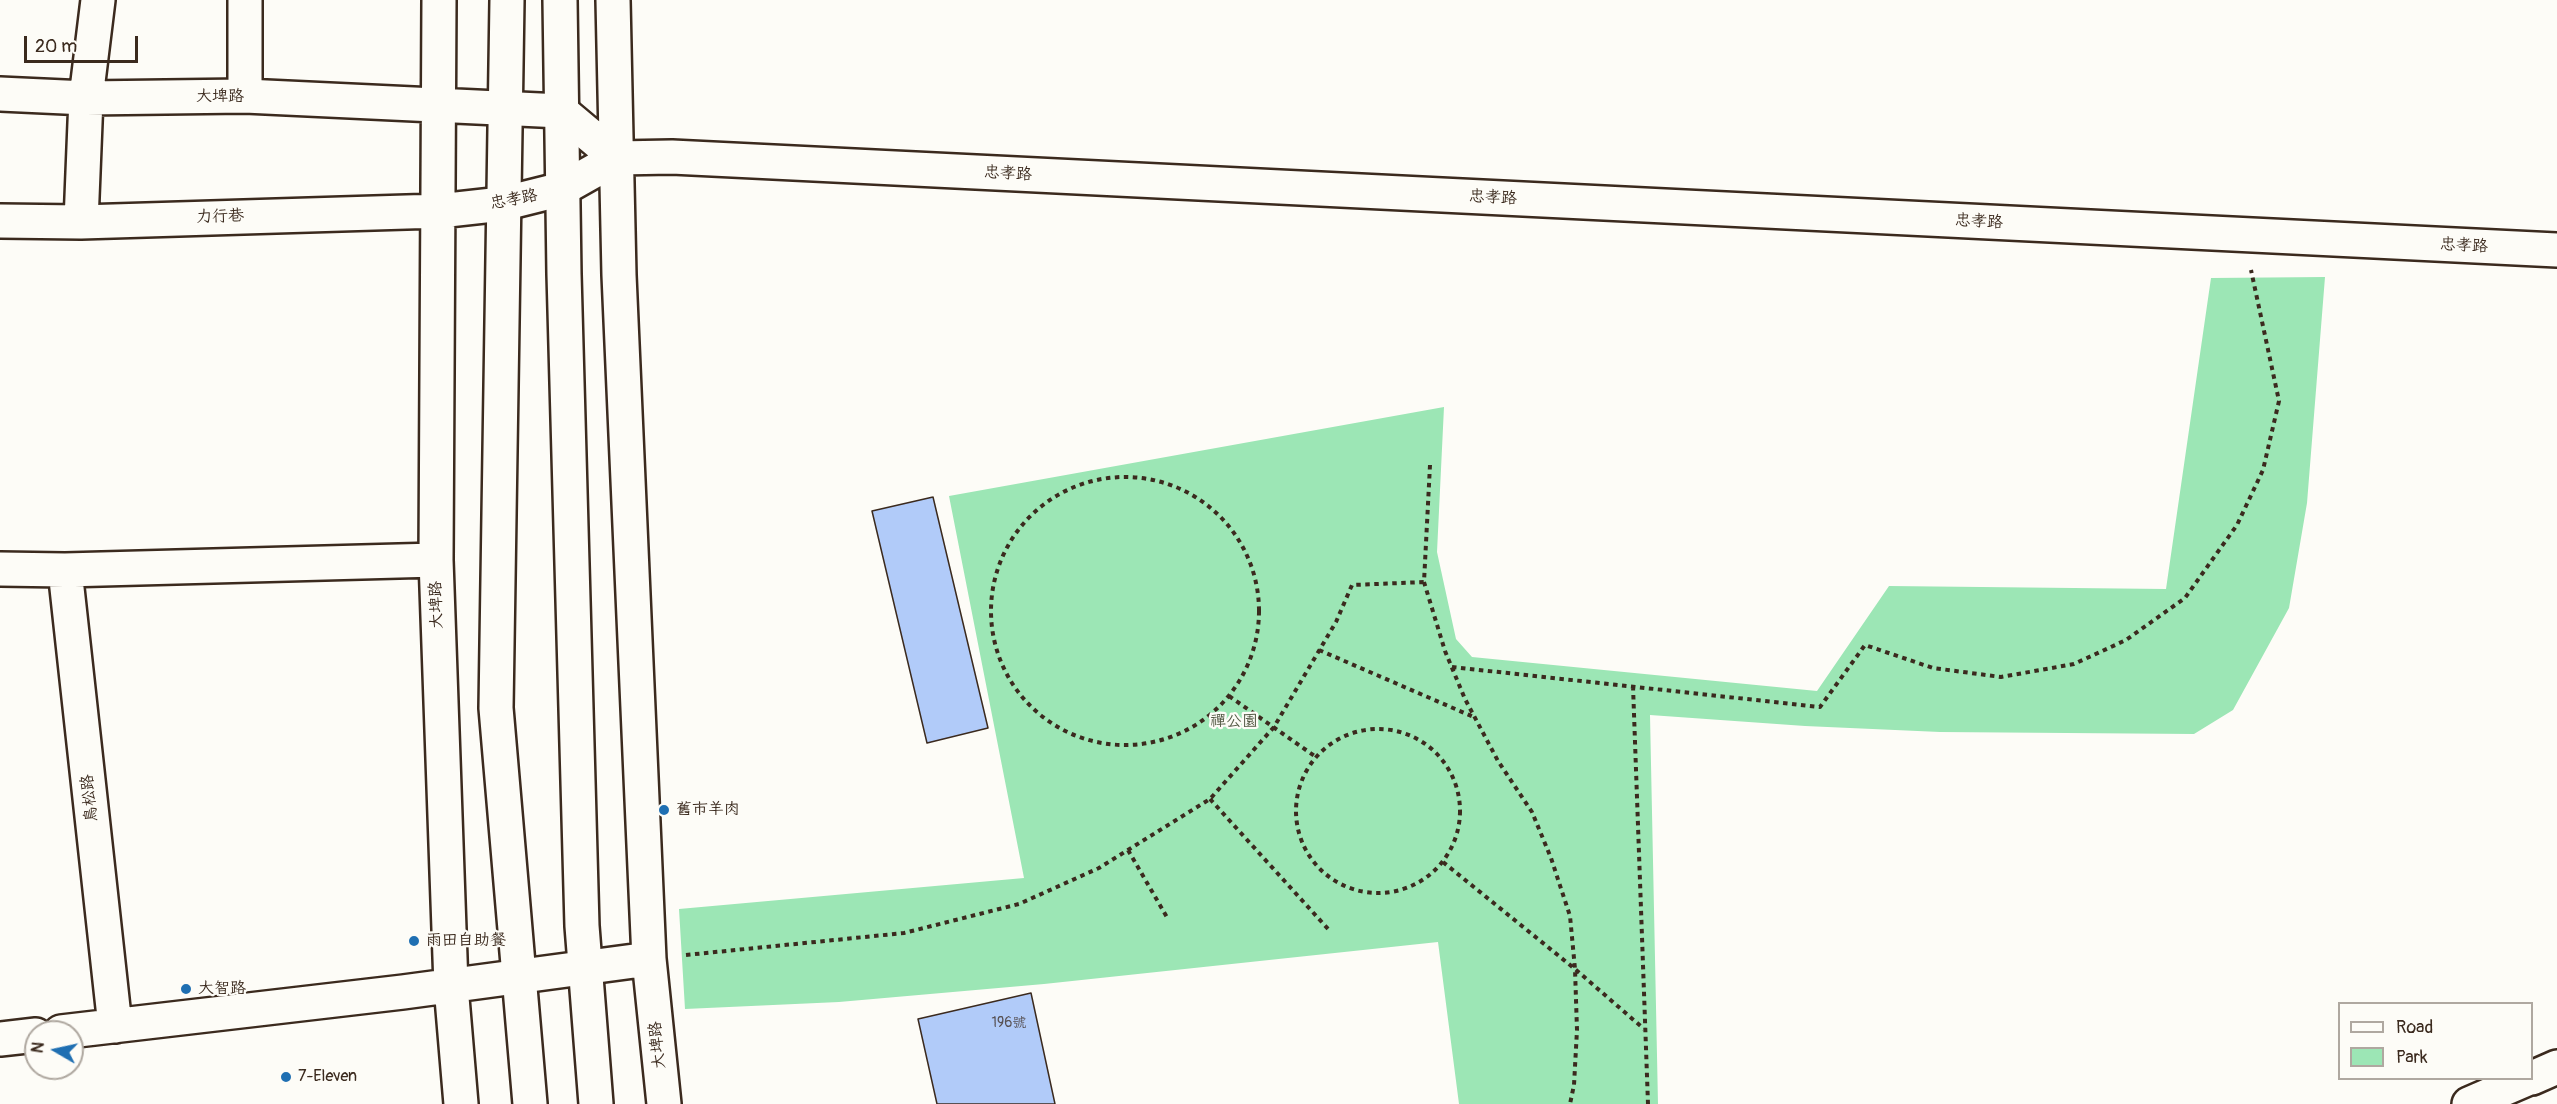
<!DOCTYPE html>
<meta charset="utf-8">
<style>
body{margin:0}
#map{position:relative;width:2557px;height:1104px;overflow:hidden;background:#fdfcf7;font-family:Pangolin,sans-serif}
canvas{display:block}
.legend{position:absolute;left:2338px;top:1002px;width:195px;height:78px;box-sizing:border-box;background:#fdfcf7;border:2px solid #afa8a0;margin:0;padding:8px 10px;list-style:none;font-size:18px;color:#3b2a1e}
.legend li{display:flex;align-items:center;gap:12px;height:30px}
.legend b{width:30px;border:2px solid #afa8a0}
.north{position:absolute;left:24px;top:1020px;width:60px;height:60px;box-sizing:border-box;background:#fdfcf7;border:2px solid #afa8a0;border-radius:50%;rotate:279deg;font-size:16px;font-weight:700;line-height:24px;text-align:center;color:#3b2a1e}
.north::after{content:'';display:block;margin:auto;width:21px;height:27px;background:#1f6fb2;clip-path:polygon(50% 0,100% 100%,50% 72%,0 100%)}
.scale{position:absolute;left:24px;top:36px;width:114px;height:27px;box-sizing:border-box;border:3px solid #3b2a1e;border-top:0;padding-left:8px;font-size:18px;line-height:21px;white-space:nowrap;color:#3b2a1e;-webkit-text-stroke:4px #fdfcf7;paint-order:stroke}
</style>
<div id="map">
<canvas width="2557" height="1104"></canvas>
<ul class="legend">
<li><b style="height:8px;background:#fdfcf7"></b>Road</li>
<li><b style="height:16px;background:#9ce6b5"></b>Park</li>
</ul>
<div class="north">N</div>
<div class="scale">20 m</div>
</div>
<script>
const ctx = document.querySelector('canvas').getContext('2d');
ctx.lineJoin = 'round';
function fill(path, color) {
  ctx.fillStyle = color;
  ctx.fill(path, 'evenodd');
}
function toPath(rows) {
  const path = new Path2D();
  for (const r of rows) {
    if (r.length === 3) {
      path.moveTo(r[0] + r[2], r[1]);
      path.arc(r[0], r[1], r[2], 0, 2 * Math.PI);
      continue;
    }
    path.moveTo(r[0], r[1]);
    for (let i = 2; i < r.length; i += 2) path.lineTo(r[i], r[i + 1]);
  }
  return path;
}
function stroke(path, color, width, dash) {
  ctx.strokeStyle = color;
  ctx.lineWidth = width;
  ctx.lineCap = dash ? 'butt' : 'round';
  ctx.setLineDash(dash || []);
  ctx.stroke(path);
}
function label(font, color, halo, rows, align = 'center') {
  ctx.font = font + ' Pangolin,"LXGW WenKai TC",sans-serif';
  ctx.lineWidth = 4.5;
  ctx.setLineDash([]);
  ctx.textBaseline = 'middle';
  ctx.strokeStyle = halo;
  ctx.fillStyle = color;
  for (const [text, x, y, turn = 0] of rows) {
    ctx.save();
    ctx.translate(x, y);
    ctx.rotate((+turn || 0) * Math.PI / 180);
    ctx.textAlign = isNaN(turn) ? turn : align;
    if (halo) ctx.strokeText(text, 0, 0);
    ctx.fillText(text, 0, 0);
    ctx.restore();
  }
}
const green = toPath([
 [2325,277,2307,503,2289,608,2233,710,2194,734,1940,732,1805,726,1650,715,1658,1104,1459,1104,1438,942,1044,984,839,1002,685,1009,679,909,1024,878,949,496,1444,407,1437,552,1456,639,1472,657,1817,691,1889,586,2166,589,2211,278]
]);
const building = toPath([
 [933,497,988,728,927,743,872,511,933,497],
 [1031,993,1055,1104,937,1104,918,1019,1031,993]
]);
const path = toPath([
 [1430,465,1424,582,1445,651,1465,699,1498,761,1532,812,1551,858,1570,916,1575,969,1577,1030,1574,1085,1570,1104],
 [1125,611,134],
 [1319,650,1476,718],
 [1452,667,1820,707,1865,645,1933,668,2001,677,2074,664,2126,640,2185,598,2237,525,2263,470,2279,401,2251,270],
 [1633,686,1648,1104],
 [1229,696,1316,757],
 [1378,811,82],
 [1210,799,1329,930],
 [1128,850,1168,919],
 [1443,862,1575,969,1644,1029],
 [686,955,904,933,1019,904,1099,868,1210,799,1274,727,1336,622,1352,585,1424,582]
]);
const minor = toPath([
 [245,0,245,96],
 [439,0,436,560,451,986,461,1104],
 [613,0,619,275,649,959,664,1104],
 [0,94,86,98,245,96,561,111,617,158],
 [0,221,81,222,439,211,502,204,562,189,617,158,672,157,2557,250],
 [81,222,86,98,98,0],
 [0,569,65,570,436,560],
 [65,570,115,1026],
 [61,1032,403,992,649,959],
 [0,1039,36,1035],
 [2532,1078,2557,1067],
 [2469,1104,2529,1078]
]);
const major = toPath([
 [507,0,496,708,530,1104],
 [560,0,564,274,582,926,596,1104]
]);
const markers = [
 [664,810,6,"#1f6fb2"],
 [414,941,6,"#1f6fb2"],
 [186,989,6,"#1f6fb2"],
 [286,1077,6,"#1f6fb2"]
];
const numberNames = [
 ["196號",1009,1023]
];
const streetNames = [
 ["大埤路",220,97],
 ["忠孝路",1008,174,3],
 ["忠孝路",1493,198,3],
 ["忠孝路",514,200,-11],
 ["力行巷",220,217,-2],
 ["忠孝路",1979,222,3],
 ["忠孝路",2464,246,3],
 ["大埤路",437,605,-92],
 ["鳥松路",90,798,-96],
 ["大埤路",658,1045,-96]
];
const parkNames = [
 ["禪公園",1234,722]
];
const poiNames = [
 ["舊市羊肉",676,810],
 ["雨田自助餐",426,941],
 ["大智路",198,989],
 ["7-Eleven",298,1077]
];
fill(green, '#9ce6b5');
fill(building, '#b1cbf9');
stroke(building, '#3b2a1e', 1.5);
stroke(minor, '#3b2a1e', 38);
stroke(major, '#3b2a1e', 38);
stroke(path, '#3b2a1e', 4, [4.5, 4.5]);
stroke(minor, '#fdfcf7', 33);
stroke(major, '#fdfcf7', 33);
for (const [x, y, r, color] of markers) {
  const dot = new Path2D();
  dot.arc(x, y, r, 0, 2 * Math.PI);
  ctx.fillStyle = color;
  ctx.fill(dot);
  stroke(dot, '#fdfcf7', 2);
}
label('14px', '#585255', null, numberNames);
label('16px', '#3b2a1e', '#fdfcf7', streetNames);
label('16px', '#535944', '#fdfcf7', parkNames);
label('16px', '#3b2a1e', '#fdfcf7', poiNames, 'left');
</script>
